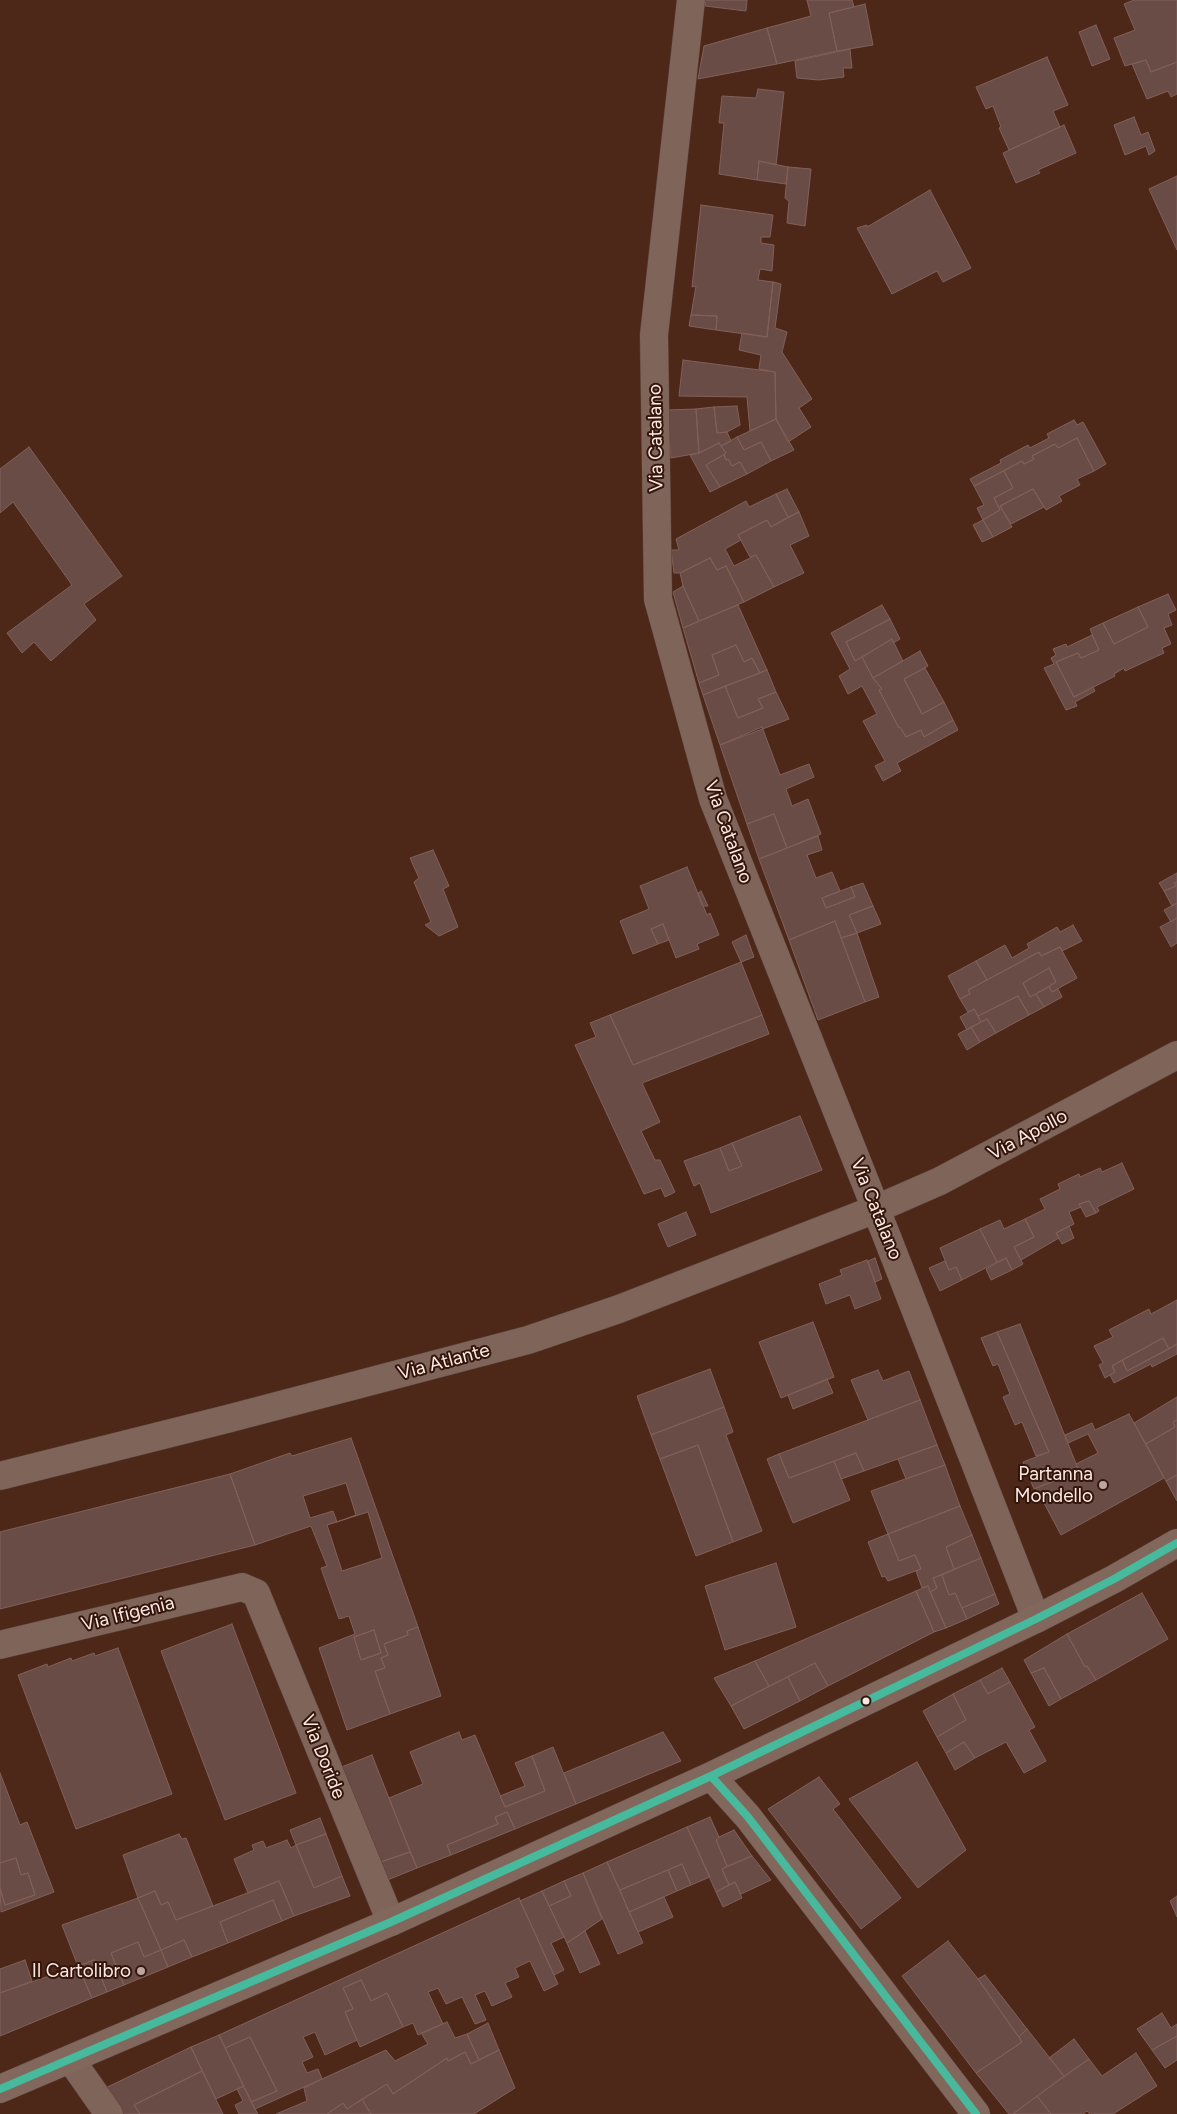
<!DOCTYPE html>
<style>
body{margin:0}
canvas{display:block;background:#4d2819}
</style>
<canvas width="1177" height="2114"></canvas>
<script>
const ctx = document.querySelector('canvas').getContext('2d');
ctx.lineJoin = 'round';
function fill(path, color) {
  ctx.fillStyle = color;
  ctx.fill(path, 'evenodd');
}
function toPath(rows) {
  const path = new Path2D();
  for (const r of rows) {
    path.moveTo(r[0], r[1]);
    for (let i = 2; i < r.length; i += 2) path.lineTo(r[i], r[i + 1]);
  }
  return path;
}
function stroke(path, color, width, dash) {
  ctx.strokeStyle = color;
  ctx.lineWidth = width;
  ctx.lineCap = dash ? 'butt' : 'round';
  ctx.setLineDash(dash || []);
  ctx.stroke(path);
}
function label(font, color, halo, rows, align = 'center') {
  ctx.font = font + ' Figtree,sans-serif';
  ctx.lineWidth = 4;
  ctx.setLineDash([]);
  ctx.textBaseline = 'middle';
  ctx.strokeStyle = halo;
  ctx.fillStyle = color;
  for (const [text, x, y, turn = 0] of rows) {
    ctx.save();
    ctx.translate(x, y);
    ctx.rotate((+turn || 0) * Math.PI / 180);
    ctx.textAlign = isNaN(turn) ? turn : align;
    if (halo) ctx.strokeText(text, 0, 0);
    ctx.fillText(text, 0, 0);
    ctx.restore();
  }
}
const building = toPath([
 [706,0,747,0,746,11,705,6,706,0],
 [807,0,852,0,854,7,829,13,837,51,777,64,767,28,811,16,807,0],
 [1134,0,1177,0,1177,62,1151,72,1146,60,1125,66,1114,38,1135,30,1124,4,1134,0],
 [865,4,873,45,837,51,829,13,865,4],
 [1096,25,1110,59,1092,66,1079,32,1096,25],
 [767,28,777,64,698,79,704,46,767,28],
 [850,49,852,68,843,68,844,77,819,80,797,78,795,61,850,49],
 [1047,57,1068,105,1053,111,1060,127,1009,150,999,128,1001,127,993,106,986,109,976,87,1047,57],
 [1146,60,1151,72,1177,62,1177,94,1171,97,1168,91,1147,99,1132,64,1146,60],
 [758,89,784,92,776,165,759,161,757,180,719,174,724,123,719,123,722,96,756,98,758,89],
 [1134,117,1141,135,1148,132,1155,151,1149,155,1146,146,1125,155,1114,125,1134,117],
 [1064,125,1076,153,1038,170,1040,173,1016,183,1003,153,1064,125],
 [759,161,788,167,786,184,757,180,759,161],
 [788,167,811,169,805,226,787,223,789,201,785,198,788,167],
 [1177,176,1177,250,1149,189,1177,176],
 [930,190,971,268,943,282,937,271,892,294,857,228,867,225,867,227,930,190],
 [701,205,773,215,770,237,761,237,761,243,774,245,772,271,760,269,758,280,773,282,767,337,716,330,717,316,691,315,696,286,692,287,701,205],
 [773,282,781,284,775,328,787,332,782,352,812,399,799,408,811,427,788,442,776,419,775,372,759,369,761,355,739,350,742,333,767,337,773,282],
 [691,315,717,316,716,330,689,326,691,315],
 [683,360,775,372,776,419,750,431,747,397,679,396,683,360],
 [737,406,740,425,727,432,717,433,714,407,737,406],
 [714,407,717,433,727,432,731,441,721,446,719,443,699,453,696,409,714,407],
 [696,409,699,453,671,458,667,410,696,409],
 [776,419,794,450,771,461,761,442,744,450,737,437,776,419],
 [1074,420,1077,425,1083,422,1106,464,1094,471,1077,438,1058,448,1055,444,1032,456,1034,459,1024,464,1022,461,974,486,970,479,1001,463,1000,460,1028,445,1030,448,1049,438,1047,434,1074,420],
 [737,437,744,450,761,442,771,461,747,474,740,462,732,466,728,459,726,460,724,455,726,453,721,446,737,437],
 [1077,438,1094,471,1077,479,1080,485,1059,496,1062,501,1046,510,1033,489,1000,506,1012,527,993,537,983,520,1000,510,994,498,1013,488,1004,471,1022,461,1024,464,1034,459,1032,456,1055,444,1058,448,1077,438],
 [719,443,726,453,706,465,720,487,710,492,690,455,699,453,719,443],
 [29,447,122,576,84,604,96,620,51,661,34,642,22,653,7,633,72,585,13,502,0,513,0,469,29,447],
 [724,455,726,460,728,459,732,466,740,462,747,474,720,487,706,465,724,455],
 [1004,471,1013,488,994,498,1000,510,983,520,977,508,984,505,974,486,1004,471],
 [787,489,799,512,788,517,776,494,787,489],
 [1033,489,1044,507,1011,524,1000,506,1033,489],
 [776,494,788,517,771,527,767,520,738,535,741,540,725,549,734,566,756,555,774,587,744,602,726,566,717,570,710,558,680,573,674,573,671,550,679,550,676,539,746,501,749,507,776,494],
 [799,512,809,536,790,545,804,573,774,587,756,555,750,557,738,535,767,520,771,527,799,512],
 [983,520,993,537,982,542,973,525,983,520],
 [710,558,717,570,726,566,744,602,699,621,683,586,680,573,710,558],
 [683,586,699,621,683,628,673,592,683,586],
 [1168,594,1176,610,1168,614,1172,625,1164,628,1171,644,1162,648,1164,653,1125,671,1124,668,1114,674,1115,676,1074,697,1056,662,1078,653,1081,658,1099,650,1090,629,1103,623,1114,644,1148,627,1138,607,1168,594],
 [738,605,767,670,760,673,752,658,744,662,736,645,712,655,719,675,699,683,683,628,738,605],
 [882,605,890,619,846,642,855,661,862,657,873,678,882,689,879,690,899,728,900,727,906,737,921,730,924,737,953,720,958,730,897,763,901,771,883,781,875,766,885,761,863,721,877,714,862,686,848,694,839,676,850,669,831,633,882,605],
 [1138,607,1148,627,1114,644,1103,623,1138,607],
 [890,619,900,639,893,643,892,639,855,661,846,642,890,619],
 [1092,635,1099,650,1081,658,1078,653,1056,662,1074,697,1093,687,1095,691,1075,702,1077,706,1066,710,1044,668,1054,664,1051,658,1056,655,1053,649,1066,644,1067,647,1092,635],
 [892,639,903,661,873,678,862,657,892,639],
 [736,645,744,662,752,658,760,673,703,695,699,683,719,675,712,655,736,645],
 [920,651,928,666,904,679,922,714,944,702,953,720,924,737,921,730,906,737,900,727,899,728,879,690,882,689,873,678,920,651],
 [925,668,944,702,922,714,904,679,925,668],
 [767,670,776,692,758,699,763,708,738,718,725,686,767,670],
 [725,686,738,718,763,708,758,699,776,692,789,719,720,745,703,695,725,686],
 [762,727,780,775,809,764,814,777,786,789,792,806,808,799,821,834,787,848,774,814,747,824,720,745,762,727],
 [774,814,787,848,759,859,747,824,774,814],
 [818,836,822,850,807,855,816,878,832,872,840,891,822,898,826,908,855,897,851,887,863,883,873,906,849,915,857,933,841,938,835,921,789,940,759,859,818,836],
 [433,850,449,886,443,889,458,927,439,936,425,925,431,922,414,882,419,878,410,858,433,850],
 [687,867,707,915,710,913,719,935,697,944,699,949,676,958,663,924,651,929,658,944,633,954,620,921,649,909,640,886,687,867],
 [1177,873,1177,882,1174,883,1176,886,1164,891,1159,883,1177,873],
 [1177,882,1177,903,1172,906,1164,891,1176,886,1174,883,1177,882],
 [851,887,855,897,826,908,822,898,851,887],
 [701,891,708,906,703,906,701,903,698,893,701,891],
 [1177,903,1177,918,1171,922,1164,910,1177,903],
 [873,906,881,924,857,933,849,915,873,906],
 [1177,918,1177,943,1171,947,1160,927,1177,918],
 [835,921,865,1002,818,1020,789,940,835,921],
 [663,924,669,940,658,944,651,929,663,924],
 [1073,925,1082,941,1062,951,1060,947,1041,956,1039,952,987,980,976,961,1005,945,1012,958,1029,948,1027,944,1057,927,1060,932,1073,925],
 [857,933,879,997,865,1002,841,938,857,933],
 [746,935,754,957,741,962,732,942,746,935],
 [1060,947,1077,978,1052,992,1049,987,1056,982,1049,968,1023,983,1030,997,1036,994,1044,1007,1029,1015,1018,996,978,1016,974,1009,968,1012,960,999,970,994,968,990,1039,952,1041,956,1060,947],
 [976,961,987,980,968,990,970,994,960,999,948,976,976,961],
 [741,962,762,1015,633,1065,610,1015,741,962],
 [1049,968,1056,982,1030,997,1023,983,1049,968],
 [1049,987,1052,992,1058,989,1062,997,1044,1007,1036,994,1049,987],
 [1018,996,1029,1015,996,1033,987,1019,981,1022,978,1016,1018,996],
 [974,1009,981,1022,967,1030,960,1017,974,1009],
 [610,1015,633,1065,762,1015,769,1034,642,1083,660,1122,641,1131,655,1160,660,1160,675,1192,665,1197,661,1188,644,1194,575,1045,596,1037,590,1023,610,1015],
 [987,1019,996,1033,980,1042,971,1027,987,1019],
 [971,1027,980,1042,967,1050,958,1034,971,1027],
 [800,1116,822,1170,711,1213,700,1183,694,1186,684,1161,720,1148,729,1171,742,1166,732,1143,800,1116],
 [732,1143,742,1166,729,1171,720,1148,732,1143],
 [1122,1163,1134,1189,1097,1207,1099,1211,1096,1213,1089,1201,1079,1204,1081,1207,1069,1212,1074,1224,1056,1233,1059,1238,1021,1260,1014,1247,1034,1237,1025,1219,1045,1209,1040,1199,1060,1189,1058,1184,1079,1174,1080,1177,1100,1168,1102,1172,1122,1163],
 [1089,1201,1096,1213,1086,1217,1079,1204,1089,1201],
 [686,1212,696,1235,668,1247,658,1224,686,1212],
 [1025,1219,1034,1237,1014,1247,1023,1264,1012,1270,1006,1258,997,1262,980,1229,1000,1220,1004,1229,1025,1219],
 [1069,1226,1074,1238,1062,1244,1056,1233,1069,1226],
 [980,1229,997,1262,962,1280,956,1267,949,1270,940,1248,980,1229],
 [875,1258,882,1279,875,1282,868,1261,875,1258],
 [1006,1258,1012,1270,991,1280,986,1269,1006,1258],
 [867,1260,881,1299,855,1309,850,1295,826,1304,819,1284,842,1275,840,1270,867,1260],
 [945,1261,949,1270,956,1267,962,1280,940,1291,929,1268,945,1261],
 [1177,1300,1177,1344,1169,1349,1163,1338,1112,1366,1115,1372,1105,1378,1099,1365,1103,1363,1094,1346,1113,1337,1109,1330,1149,1309,1151,1314,1177,1300],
 [813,1322,834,1377,781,1398,759,1342,813,1322],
 [1020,1324,1079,1471,1034,1489,1023,1462,1049,1452,997,1332,1020,1324],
 [997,1332,1049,1452,1036,1456,1022,1422,1015,1425,1003,1397,1010,1394,998,1364,993,1366,981,1338,997,1332],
 [1163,1338,1169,1349,1127,1371,1122,1360,1163,1338],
 [1177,1344,1177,1354,1152,1367,1151,1364,1114,1383,1110,1375,1115,1372,1112,1366,1122,1360,1127,1371,1177,1344],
 [710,1369,724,1407,651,1435,637,1396,710,1369],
 [878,1370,883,1381,909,1371,920,1400,868,1420,851,1380,878,1370],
 [827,1379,833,1393,793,1409,788,1395,827,1379],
 [1177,1397,1177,1420,1173,1422,1175,1427,1146,1444,1134,1423,1177,1397],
 [920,1400,937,1445,864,1471,856,1453,789,1478,779,1454,920,1400],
 [724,1407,733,1432,726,1435,762,1531,733,1542,698,1445,660,1459,651,1435,724,1407],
 [1129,1414,1164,1478,1061,1535,1036,1488,1079,1471,1076,1464,1098,1453,1088,1434,1068,1443,1065,1435,1092,1423,1095,1430,1129,1414],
 [1177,1420,1177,1475,1166,1481,1146,1444,1175,1427,1173,1422,1177,1420],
 [351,1438,418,1627,407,1631,408,1635,384,1644,388,1655,381,1658,385,1668,375,1671,390,1714,347,1730,319,1648,355,1634,349,1616,339,1619,321,1568,327,1566,311,1526,255,1545,230,1474,290,1453,292,1456,351,1438],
 [374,1630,381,1653,361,1660,354,1637,374,1630],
 [698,1445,733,1542,696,1556,660,1459,698,1445],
 [937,1445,945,1465,906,1479,898,1459,937,1445],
 [856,1453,864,1471,841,1479,834,1461,856,1453],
 [779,1454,789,1478,834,1461,850,1500,793,1523,767,1459,779,1454],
 [945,1465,960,1506,888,1534,871,1491,945,1465],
 [230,1474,255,1545,0,1609,0,1532,230,1474],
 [1177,1475,1177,1501,1166,1481,1177,1475],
 [346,1483,356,1515,337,1522,333,1511,310,1518,303,1496,346,1483],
 [960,1506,972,1535,946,1547,954,1569,933,1578,937,1588,930,1592,928,1586,922,1588,916,1571,921,1569,915,1555,899,1561,888,1534,960,1506],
 [368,1512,382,1558,342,1571,327,1525,368,1512],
 [888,1534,899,1561,915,1555,921,1569,888,1581,885,1576,882,1577,868,1542,888,1534],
 [972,1535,981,1558,954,1569,946,1547,972,1535],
 [981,1558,995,1594,962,1608,955,1593,949,1595,942,1575,981,1558],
 [776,1563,796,1627,725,1650,705,1586,776,1563],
 [942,1575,949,1595,955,1593,967,1619,946,1628,930,1592,937,1588,933,1578,942,1575],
 [928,1586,946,1628,934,1632,916,1591,928,1586],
 [916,1591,934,1632,828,1686,815,1663,769,1686,755,1661,916,1591],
 [1142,1593,1168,1639,1096,1680,1087,1666,1085,1667,1067,1634,1142,1593],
 [995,1594,999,1604,967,1619,962,1608,995,1594],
 [232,1624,296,1793,225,1820,161,1651,232,1624],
 [418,1627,441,1696,390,1714,375,1671,385,1668,381,1658,388,1655,384,1644,408,1635,407,1631,418,1627],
 [374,1630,381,1653,361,1660,354,1637,374,1630],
 [1067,1634,1085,1667,1087,1666,1096,1680,1061,1699,1044,1668,1031,1673,1024,1660,1067,1634],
 [118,1648,172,1794,76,1829,18,1675,47,1664,48,1667,71,1658,72,1661,94,1653,95,1656,118,1648],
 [755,1661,769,1686,731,1706,714,1678,755,1661],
 [815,1663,828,1686,800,1701,788,1677,815,1663],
 [1002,1668,1010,1682,988,1694,980,1680,1002,1668],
 [1044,1668,1061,1699,1049,1706,1031,1673,1044,1668],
 [788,1677,800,1701,744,1729,731,1706,788,1677],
 [980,1680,988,1694,1010,1682,1035,1727,1029,1730,1046,1761,1024,1773,1006,1742,975,1758,964,1742,946,1753,937,1737,966,1720,953,1694,980,1680],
 [953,1694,966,1720,937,1737,923,1711,953,1694],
 [459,1732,462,1740,475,1735,505,1807,545,1791,532,1756,553,1747,576,1804,515,1829,507,1812,495,1817,498,1824,447,1845,451,1855,417,1868,389,1798,423,1784,410,1752,459,1732],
 [663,1732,681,1761,576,1804,564,1773,663,1732],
 [964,1742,975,1758,955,1770,946,1753,964,1742],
 [372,1755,410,1852,378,1863,339,1768,372,1755],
 [532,1756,545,1791,505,1807,500,1796,525,1786,515,1763,532,1756],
 [917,1762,966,1850,918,1888,849,1799,917,1762],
 [0,1773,20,1825,27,1822,54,1892,1,1912,0,1888,5,1905,35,1895,28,1873,21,1875,16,1858,0,1863,0,1773],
 [819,1777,840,1804,833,1809,901,1898,861,1929,768,1809,819,1777],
 [507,1812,515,1829,451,1855,447,1845,498,1824,495,1817,507,1812],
 [710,1817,719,1837,716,1840,727,1866,722,1869,729,1885,716,1892,687,1827,710,1817],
 [320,1818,326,1834,296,1845,290,1830,320,1818],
 [687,1827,710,1877,691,1885,682,1864,620,1890,607,1862,687,1827],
 [734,1830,752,1856,727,1866,716,1840,719,1837,734,1830],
 [179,1834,182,1839,186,1838,213,1906,176,1920,168,1902,161,1905,155,1891,138,1898,123,1855,179,1834],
 [326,1834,342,1876,314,1888,296,1845,326,1834],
 [287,1840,291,1848,296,1845,314,1888,342,1876,350,1896,294,1916,279,1881,248,1893,234,1859,254,1850,252,1845,263,1841,266,1848,287,1840],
 [410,1852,417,1868,385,1881,378,1863,410,1852],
 [752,1856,771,1880,741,1894,735,1882,729,1885,722,1869,752,1856],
 [16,1858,21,1875,28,1873,35,1895,5,1905,0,1888,0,1863,16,1858],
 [607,1862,643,1943,618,1954,583,1873,607,1862],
 [682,1864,691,1885,677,1891,668,1870,682,1864],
 [668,1870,677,1891,629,1912,620,1890,668,1870],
 [583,1873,602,1919,567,1943,549,1906,571,1896,564,1881,583,1873],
 [279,1881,294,1916,282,1921,273,1900,220,1922,228,1943,192,1957,184,1940,161,1950,138,1898,155,1891,161,1905,168,1902,176,1920,279,1881],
 [564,1881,571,1896,549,1906,542,1891,564,1881],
 [735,1882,742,1898,723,1907,716,1892,735,1882],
 [542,1891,564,1937,551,1943,564,1970,554,1975,520,1901,542,1891],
 [1177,1896,1177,1917,1170,1901,1177,1896],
 [664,1897,673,1917,638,1932,629,1912,664,1897],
 [138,1898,161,1950,144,1957,138,1942,111,1953,124,1985,107,1992,94,1960,78,1966,62,1925,138,1898],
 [519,1898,558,1984,544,1991,530,1961,515,1968,519,1977,505,1983,512,1997,492,2006,485,1991,475,1995,486,2020,475,2024,462,1997,446,2004,438,1988,428,1992,443,2024,418,2035,413,2023,403,2027,387,1993,371,2001,361,1980,343,1988,353,2009,345,2012,357,2040,325,2055,315,2032,303,2037,313,2057,302,2062,307,2073,318,2069,322,2079,255,2109,251,2102,277,2091,250,2037,225,2048,219,2035,519,1898],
 [273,1900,282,1921,228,1943,220,1922,273,1900],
 [585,1931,600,1964,580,1973,567,1943,585,1931],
 [184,1940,192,1957,168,1967,161,1950,184,1940],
 [948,1941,978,1979,1022,2042,976,2073,902,1976,948,1941],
 [138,1942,144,1957,161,1950,168,1967,124,1985,111,1953,138,1942],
 [25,1960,32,1981,0,1993,0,1969,25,1960],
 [94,1960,107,1992,92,1998,78,1966,94,1960],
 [78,1966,92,1998,0,2036,0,1993,78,1966],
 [985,1975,1027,2029,1019,2037,978,1979,985,1975],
 [361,1980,371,2001,387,1993,403,2027,360,2047,345,2012,353,2009,343,1988,361,1980],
 [1162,2013,1171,2028,1177,2024,1177,2036,1152,2050,1137,2029,1162,2013],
 [447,2022,455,2038,467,2034,479,2060,471,2064,465,2052,448,2061,447,2058,393,2094,387,2084,347,2109,343,2103,327,2114,276,2114,307,2101,304,2088,322,2079,386,2050,395,2061,428,2044,421,2033,447,2022],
 [488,2023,499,2050,479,2060,467,2034,488,2023],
 [1027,2029,1064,2076,1013,2114,1009,2114,976,2073,1022,2042,1019,2037,1027,2029],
 [219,2035,244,2086,216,2099,191,2047,219,2035],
 [1177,2036,1177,2060,1165,2068,1152,2050,1177,2036],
 [250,2037,277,2091,251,2102,225,2048,250,2037],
 [1074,2039,1089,2059,1064,2076,1049,2058,1074,2039],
 [191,2047,202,2071,134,2105,140,2114,113,2114,97,2092,191,2047],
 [499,2050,515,2088,474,2114,371,2114,362,2099,387,2084,393,2094,447,2058,448,2061,465,2052,471,2064,499,2050],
 [1136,2053,1157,2086,1113,2114,1090,2114,1087,2111,1083,2114,1051,2114,1037,2096,1089,2059,1102,2076,1136,2053],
 [202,2071,223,2114,140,2114,134,2105,202,2071],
 [244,2086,255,2109,258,2114,239,2114,235,2105,243,2101,237,2089,244,2086],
 [1037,2096,1051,2114,1013,2114,1037,2096],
 [362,2099,371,2114,327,2114,343,2103,347,2109,362,2099]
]);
const street = toPath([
 [691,0,654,335,658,599,713,799,887,1237,1036,1619],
 [0,1476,227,1419,528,1340,619,1309,876,1209,940,1181,1177,1055],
 [0,1645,242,1587,256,1593,391,1922],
 [71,2060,109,2114]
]);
const secondary = toPath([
 [711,1776,748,1817,976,2114],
 [0,2089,391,1922,711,1776,1036,1619,1114,1579,1177,1543]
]);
const bus1 = toPath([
 [711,1776,748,1817,976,2114],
 [0,2089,391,1922,711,1776,1036,1619,1114,1579,1177,1543]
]);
const markers = [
 [1103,1485,5,"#bea69d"],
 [866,1701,4.5,"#fbeae4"],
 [141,1971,5,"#bea69d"]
];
const streetNames = [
 ["Via Catalano",656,438,-91],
 ["Via Catalano",728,832,70],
 ["Via Apollo",1028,1135,-28],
 ["Via Catalano",876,1209,68],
 ["Via Atlante",444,1362,-15],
 ["Via Ifigenia",128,1614,-14],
 ["Via Doride",323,1757,68]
];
const poiNames = [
 ["Partanna",1093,1474],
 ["Mondello",1093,1496],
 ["Il Cartolibro",131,1971]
];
fill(building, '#6a4c46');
stroke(building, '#81605a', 1);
stroke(street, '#593f37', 29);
stroke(secondary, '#593f37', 29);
stroke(street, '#7f645a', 28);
stroke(secondary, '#82685c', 28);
stroke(bus1, '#46ba9c', 8);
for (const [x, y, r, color] of markers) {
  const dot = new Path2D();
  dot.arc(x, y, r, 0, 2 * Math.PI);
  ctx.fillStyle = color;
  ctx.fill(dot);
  stroke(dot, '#34150b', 2);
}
label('19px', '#fbeae4', '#34150b', streetNames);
label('19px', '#fbeae4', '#34150b', poiNames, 'right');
</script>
